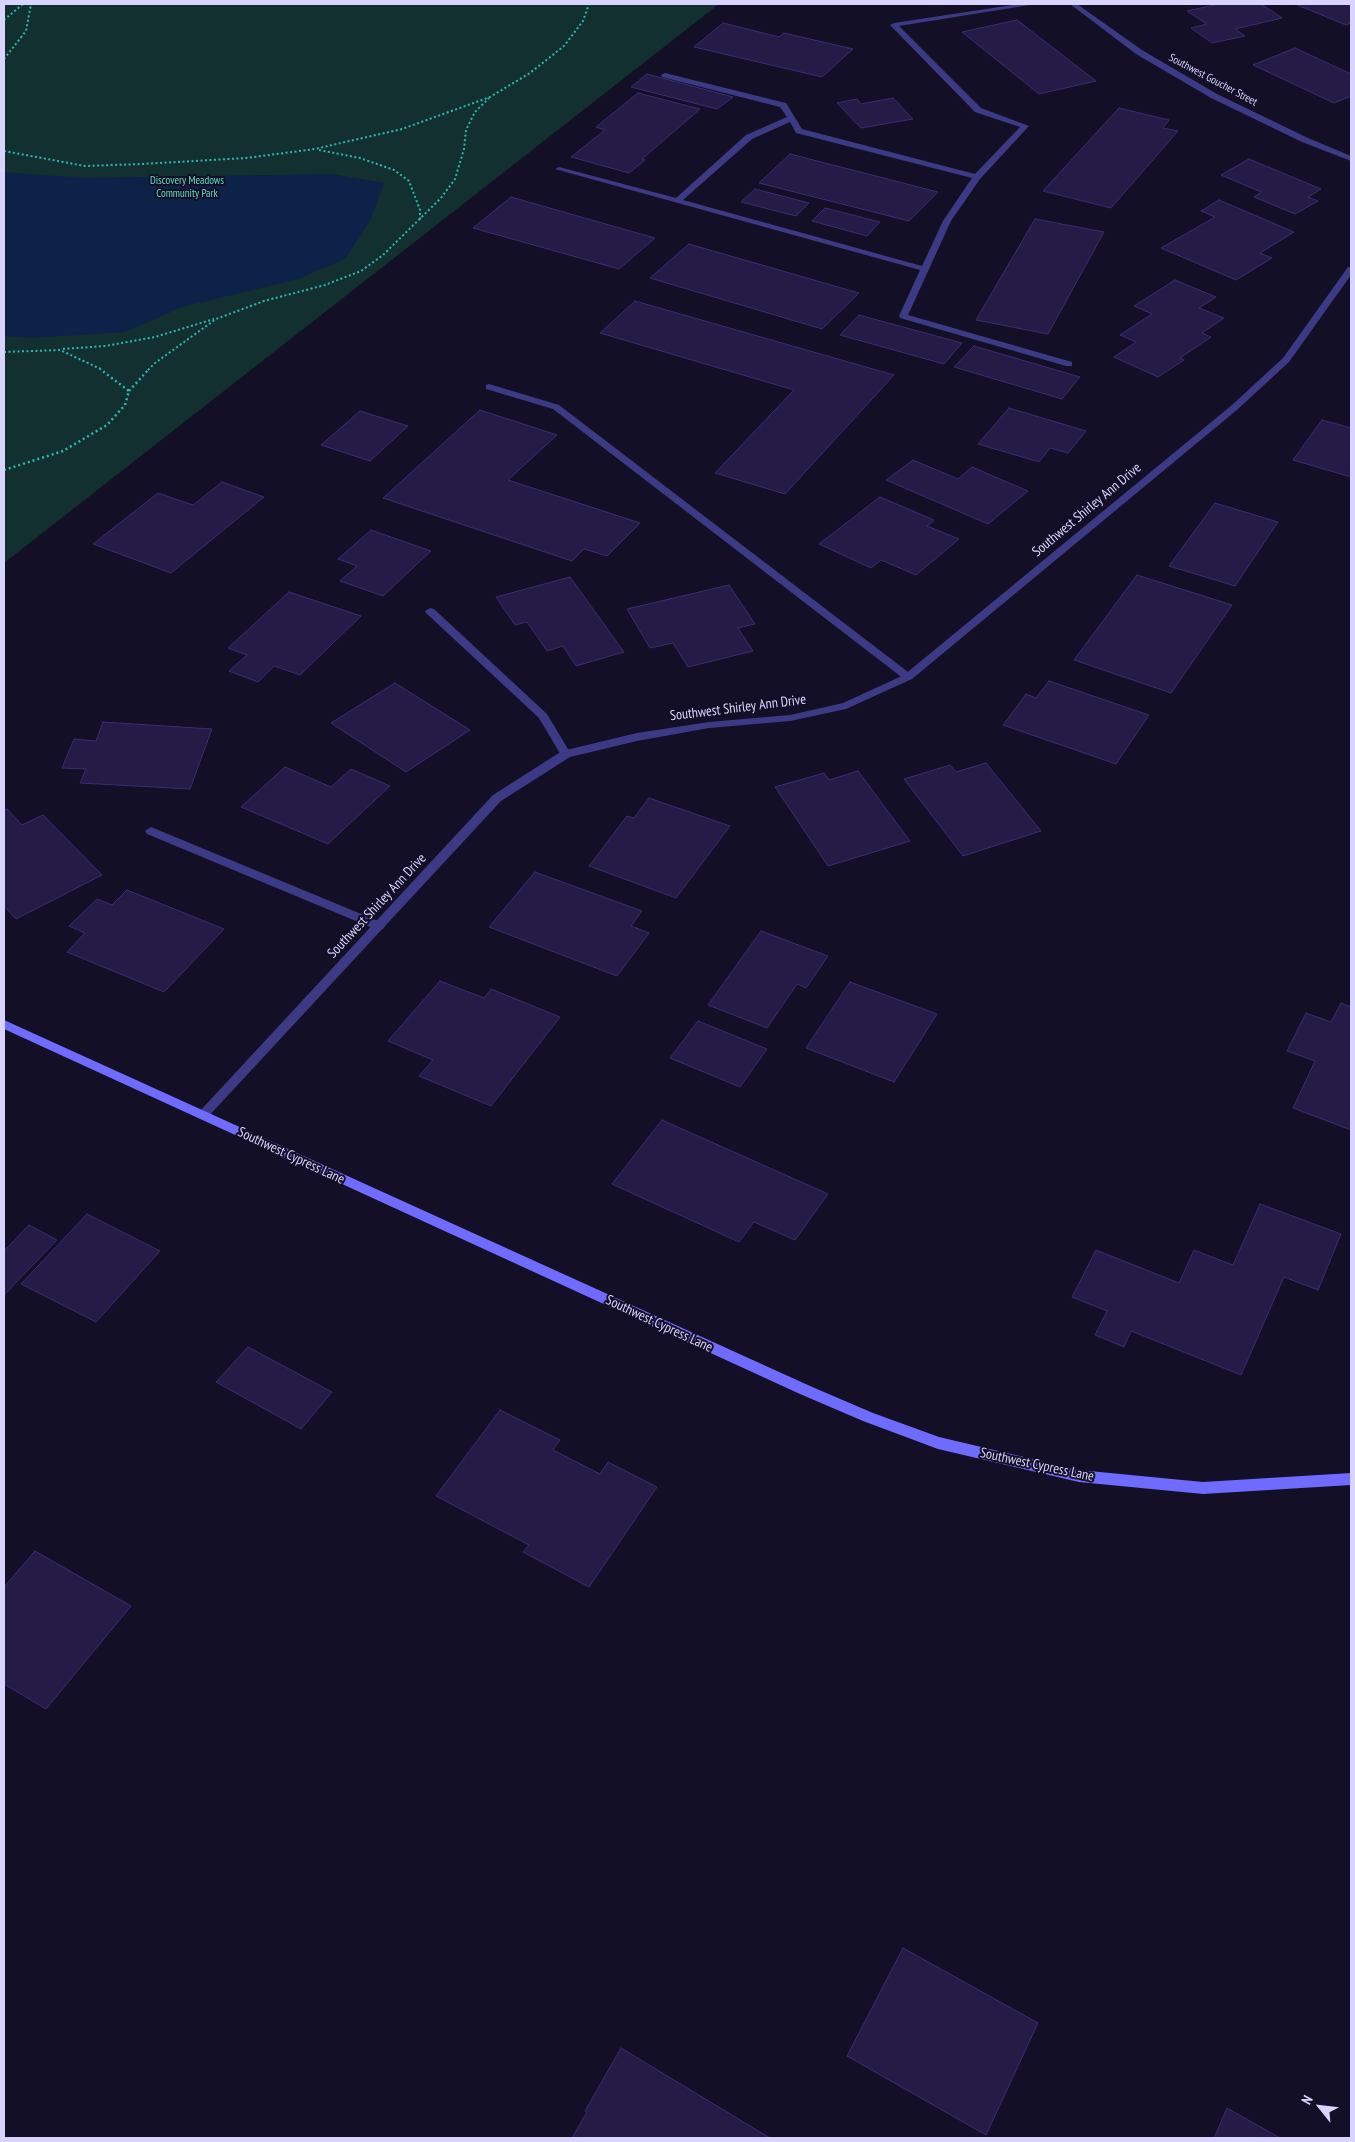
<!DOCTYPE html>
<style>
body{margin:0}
#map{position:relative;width:1355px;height:2142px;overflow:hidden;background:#130f26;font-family:"PT Sans Narrow",sans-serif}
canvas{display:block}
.frame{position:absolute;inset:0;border:5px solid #d9d4ff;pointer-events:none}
.north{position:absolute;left:1295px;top:2082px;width:50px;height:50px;-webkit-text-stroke:4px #130f26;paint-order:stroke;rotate:299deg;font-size:14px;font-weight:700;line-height:20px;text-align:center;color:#d9d4ff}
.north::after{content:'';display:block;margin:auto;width:18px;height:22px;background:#d9d4ff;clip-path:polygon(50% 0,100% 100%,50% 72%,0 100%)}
</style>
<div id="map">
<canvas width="1355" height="2142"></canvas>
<div class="frame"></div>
<div class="north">N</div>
</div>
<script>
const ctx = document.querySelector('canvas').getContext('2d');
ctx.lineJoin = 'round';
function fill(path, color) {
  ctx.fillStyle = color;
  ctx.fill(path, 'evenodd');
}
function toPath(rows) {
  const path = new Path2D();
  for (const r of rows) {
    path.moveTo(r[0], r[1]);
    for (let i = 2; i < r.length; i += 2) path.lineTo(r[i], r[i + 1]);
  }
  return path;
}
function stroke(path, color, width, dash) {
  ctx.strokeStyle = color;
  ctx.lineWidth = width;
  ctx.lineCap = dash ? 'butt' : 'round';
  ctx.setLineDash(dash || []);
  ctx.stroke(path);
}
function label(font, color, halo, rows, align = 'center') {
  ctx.font = font + ' "PT Sans Narrow",sans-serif';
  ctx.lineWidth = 4;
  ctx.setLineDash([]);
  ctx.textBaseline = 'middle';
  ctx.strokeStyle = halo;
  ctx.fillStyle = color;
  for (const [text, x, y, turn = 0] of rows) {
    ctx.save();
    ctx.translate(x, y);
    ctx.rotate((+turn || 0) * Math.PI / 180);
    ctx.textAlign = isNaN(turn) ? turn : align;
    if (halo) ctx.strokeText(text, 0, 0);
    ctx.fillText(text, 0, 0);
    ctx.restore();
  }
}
const green = toPath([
 [4,4,719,4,4,563]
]);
const water = toPath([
 [4,172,81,178,332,174,384,183,370,221,345,259,298,279,182,307,125,332,31,338,4,336]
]);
const building = toPath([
 [1219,4,1261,4,1282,18,1235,29,1245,36,1212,43,1191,28,1207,24,1187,11,1219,4],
 [1295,4,1351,4,1351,23,1346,25,1295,4],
 [1017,20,1096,81,1039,94,962,32,1017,20],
 [723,23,779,37,784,33,853,49,822,77,694,47,723,23],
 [1295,48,1351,74,1351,96,1334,103,1253,65,1295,48],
 [647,74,733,97,717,109,631,87,647,74],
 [638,93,700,109,642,159,645,160,629,173,571,157,605,130,596,127,638,93],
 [893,98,913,119,861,128,837,103,857,99,861,104,893,98],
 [1119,108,1169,120,1163,128,1178,131,1111,208,1043,191,1119,108],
 [790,154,938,192,909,221,759,183,790,154],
 [1249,159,1321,189,1308,197,1318,201,1295,214,1254,197,1261,192,1221,175,1249,159],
 [755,189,809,203,796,216,741,202,755,189],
 [511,197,655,238,619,269,473,228,511,197],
 [1219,200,1294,232,1260,253,1272,258,1236,280,1161,248,1215,217,1201,211,1219,200],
 [825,208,880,222,867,236,812,221,825,208],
 [1035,219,1104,232,1048,334,976,320,1035,219],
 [689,244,859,293,822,329,650,278,689,244],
 [1175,280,1216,297,1199,308,1224,318,1202,333,1211,337,1180,358,1184,360,1158,377,1114,357,1136,342,1120,335,1152,314,1134,306,1175,280],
 [635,301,894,375,785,494,715,473,794,390,600,333,635,301],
 [859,315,962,343,944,364,840,335,859,315],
 [974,346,1080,377,1062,399,954,367,974,346],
 [1009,408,1086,431,1068,453,1050,448,1039,462,978,444,1009,408],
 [480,410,557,435,508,480,640,523,607,556,584,549,572,561,383,498,480,410],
 [360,411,408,426,370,461,321,445,360,411],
 [1322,420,1351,428,1351,477,1293,460,1322,420],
 [913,460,958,479,972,467,1028,491,988,524,886,480,913,460],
 [222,482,264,497,171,573,93,544,158,493,193,505,222,482],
 [880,497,934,520,927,526,959,539,916,575,881,560,871,568,819,544,880,497],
 [1215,503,1278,522,1235,586,1169,566,1215,503],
 [371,530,431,551,383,596,340,581,357,566,338,559,371,530],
 [1137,575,1232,605,1171,693,1074,660,1137,575],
 [570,577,624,652,576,666,563,646,547,651,527,622,515,625,496,597,570,577],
 [729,585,755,624,738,628,753,651,688,667,673,643,650,648,627,609,729,585],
 [289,592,361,616,300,675,274,666,258,682,229,671,247,655,228,648,289,592],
 [1049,681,1149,715,1116,764,1003,725,1026,694,1036,698,1049,681],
 [395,683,470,730,406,772,331,723,395,683],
 [103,722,212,729,190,789,80,783,86,769,62,768,74,739,96,741,103,722],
 [986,763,1041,831,963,856,904,779,950,765,956,772,986,763],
 [285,767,331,787,351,769,390,786,328,844,241,807,285,767],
 [858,771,910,841,828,866,775,787,824,773,829,780,858,771],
 [649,798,730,826,676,898,589,866,627,816,634,818,649,798],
 [7,809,22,825,43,815,102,875,16,919,4,906,4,811,7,809],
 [535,872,642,911,631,926,649,933,617,976,489,927,535,872],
 [127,890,224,929,164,992,67,952,85,933,69,926,97,899,112,905,127,890],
 [761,931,828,956,806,988,797,984,767,1028,708,1005,761,931],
 [440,981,484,998,491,989,560,1017,491,1106,419,1076,433,1060,388,1041,440,981],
 [850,982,937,1014,894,1082,806,1048,850,982],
 [1341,1003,1351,1007,1351,1130,1293,1108,1315,1061,1287,1051,1306,1013,1331,1022,1341,1003],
 [698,1021,767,1049,740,1087,670,1058,698,1021],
 [662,1120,828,1194,795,1240,754,1222,739,1242,612,1184,662,1120],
 [1260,1204,1341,1234,1318,1290,1284,1277,1241,1375,1131,1331,1124,1347,1095,1335,1107,1311,1072,1297,1096,1250,1179,1283,1194,1250,1233,1265,1260,1204],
 [87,1214,160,1251,96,1322,21,1284,87,1214],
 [29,1225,57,1240,4,1295,4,1251,29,1225],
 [248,1347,332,1392,301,1429,216,1382,248,1347],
 [500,1410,560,1440,553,1450,600,1474,608,1462,657,1487,589,1587,523,1552,529,1545,436,1496,500,1410],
 [35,1551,131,1606,46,1709,4,1684,4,1587,35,1551],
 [903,1948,1038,2023,986,2135,847,2056,903,1948],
 [621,2048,770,2138,572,2138,587,2112,585,2111,621,2048],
 [1227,2108,1280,2138,1214,2138,1227,2108]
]);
const pathFar1 = toPath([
 [4,20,23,4],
 [4,59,26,31,31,4],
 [319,150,360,158,394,170,409,181,420,210,420,220],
 [4,151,85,166,142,164,246,158,315,149,402,129,490,97,530,73,564,46,583,21,589,4],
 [63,349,105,346,155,337,214,319],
 [4,352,60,350,103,370],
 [148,370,155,363,216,319,264,301,325,285,361,271,383,255,441,198,455,179,464,149,466,130,475,112,489,98]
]);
const path = toPath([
 [129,391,149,369],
 [4,470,63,451,107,425,125,405,129,391,100,369]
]);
const lane = toPath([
 [1019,4,1036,4,899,26,981,108,1029,126,980,179,951,221,908,315,1072,362,1072,366,1066,366,900,318,899,316,920,270,555,169,559,167,676,198,746,135,787,117,780,107,662,77,661,75,665,73,786,103,802,129,975,174,1020,127,975,112,890,25,894,23,1019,4],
 [790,122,796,133,972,178,943,221,922,266,683,200,752,139,790,122],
 [489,384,559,405,912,675,912,679,904,679,553,409,486,389,486,385,489,384],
 [430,608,434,609,547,714,571,754,570,757,562,757,539,718,426,613,425,611,430,608],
 [151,827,383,923,385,926,383,929,375,929,147,834,145,831,151,827]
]);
const street = toPath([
 [1070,4,1077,4,1142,50,1217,94,1308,138,1351,156,1351,161,1302,142,1211,98,1136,54,1070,4],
 [1348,267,1351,267,1351,275,1289,362,1238,409,912,679,846,709,790,721,709,728,637,741,570,757,501,801,207,1118,199,1118,197,1115,199,1112,493,795,562,751,637,733,709,722,790,715,843,703,904,675,1232,405,1283,358,1348,267]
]);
const secondary = toPath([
 [4,1020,810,1386,873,1413,939,1437,1079,1470,1203,1482,1351,1473,1351,1485,1203,1494,1079,1482,938,1449,863,1421,800,1394,4,1029,4,1020]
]);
const farStreetnames = [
 ["Southwest Goucher Street",1213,80,28]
];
const farParknames = [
 ["Discovery Meadows",187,181],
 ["Community Park",187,194]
];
const streetNames = [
 ["Southwest Shirley Ann Drive",1087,510,-40],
 ["Southwest Shirley Ann Drive",738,708,-7],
 ["Southwest Shirley Ann Drive",377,906,-47],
 ["Southwest Cypress Lane",291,1156,25],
 ["Southwest Cypress Lane",659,1324,25],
 ["Southwest Cypress Lane",1037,1465,12]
];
fill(green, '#12302f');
fill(water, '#0c2248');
fill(building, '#241b47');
stroke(building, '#3b2d73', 1);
stroke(pathFar1, '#2fb8b0', 2, [2, 2.5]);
stroke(path, '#2fb8b0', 2.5, [2, 3]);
fill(lane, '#3d3a85');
fill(street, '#3d3a85');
fill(secondary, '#6f6bff');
label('11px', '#d9d4ff', '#130f26', farStreetnames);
label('11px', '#5fe0c0', '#130f26', farParknames);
label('14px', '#d9d4ff', '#130f26', streetNames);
</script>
